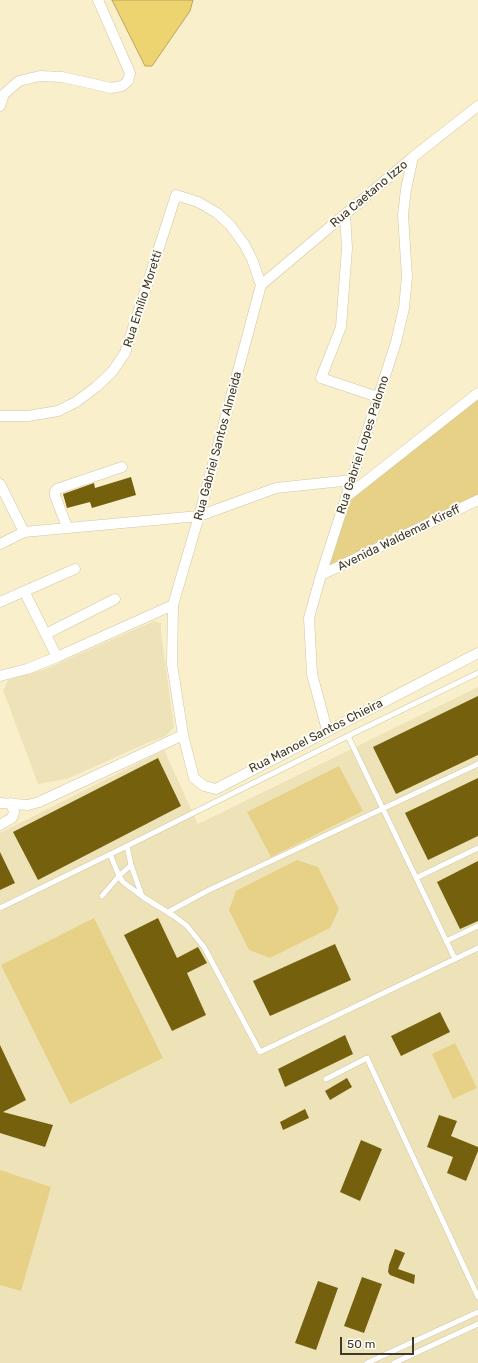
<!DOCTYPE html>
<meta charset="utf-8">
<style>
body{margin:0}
#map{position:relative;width:478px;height:1363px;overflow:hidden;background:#f9efcb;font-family:Rubik,sans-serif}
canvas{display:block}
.scale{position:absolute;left:340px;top:1337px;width:74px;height:18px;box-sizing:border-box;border:2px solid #3d392b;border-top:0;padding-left:5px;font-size:12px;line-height:14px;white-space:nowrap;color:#3d392b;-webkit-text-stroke:3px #fefcf5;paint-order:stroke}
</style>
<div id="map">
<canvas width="478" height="1363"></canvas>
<div class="scale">50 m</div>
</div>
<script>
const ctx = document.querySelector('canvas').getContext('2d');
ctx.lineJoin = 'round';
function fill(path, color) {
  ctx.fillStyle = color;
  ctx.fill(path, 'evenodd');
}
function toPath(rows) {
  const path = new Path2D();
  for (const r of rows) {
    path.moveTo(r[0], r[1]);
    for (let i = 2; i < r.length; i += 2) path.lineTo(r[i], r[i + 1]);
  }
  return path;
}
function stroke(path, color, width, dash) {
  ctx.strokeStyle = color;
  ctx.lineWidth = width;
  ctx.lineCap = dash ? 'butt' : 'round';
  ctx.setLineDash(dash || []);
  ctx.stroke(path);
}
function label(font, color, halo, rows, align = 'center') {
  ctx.font = font + ' Rubik,sans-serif';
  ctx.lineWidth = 4;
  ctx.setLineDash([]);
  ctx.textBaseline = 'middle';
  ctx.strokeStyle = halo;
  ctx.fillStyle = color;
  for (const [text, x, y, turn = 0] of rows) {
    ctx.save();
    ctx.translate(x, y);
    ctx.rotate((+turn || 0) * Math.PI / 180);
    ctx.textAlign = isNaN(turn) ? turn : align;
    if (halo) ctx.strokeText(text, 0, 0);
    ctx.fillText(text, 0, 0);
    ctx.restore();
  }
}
const built = toPath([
 [154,621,161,623,161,633,174,727,166,736,145,744,67,779,38,784,3,690,8,680,46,669],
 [478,687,478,1363,0,1363,0,833,164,750,198,824]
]);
const green = toPath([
 [478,393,478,500,321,575,346,497],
 [339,766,363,811,271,857,247,812],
 [297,860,318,867,339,909,330,928,270,958,249,950,229,910,236,891],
 [94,918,163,1058,70,1104,1,965],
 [455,1043,477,1088,453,1099,432,1054],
 [0,1170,51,1187,21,1291,0,1285]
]);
const water = toPath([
 [112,0,193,0,190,11,152,66,145,66,112,0]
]);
const building = toPath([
 [131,477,136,495,92,508,90,502,67,508,63,494,94,483,95,488],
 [478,696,478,755,396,794,373,747],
 [158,758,181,806,38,880,13,832],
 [478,778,478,836,428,860,405,813],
 [0,852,15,883,0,890],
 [478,861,478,921,460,929,437,882],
 [158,918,177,958,198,947,207,963,187,973,206,1015,172,1031,124,935],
 [335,944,351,980,270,1016,253,981],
 [440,1012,450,1032,401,1056,391,1036],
 [345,1035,353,1054,285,1087,278,1069],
 [0,1045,26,1100,3,1112,53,1125,45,1147,0,1133],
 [347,1078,352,1087,330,1100,325,1091],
 [305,1109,309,1118,283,1130,280,1122],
 [439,1115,457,1121,451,1136,478,1147,478,1151,466,1181,447,1173,453,1157,427,1147],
 [361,1140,382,1149,360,1201,340,1192],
 [395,1249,405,1253,398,1269,415,1275,414,1284,390,1275,388,1272,389,1265],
 [362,1277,382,1284,364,1333,344,1326],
 [318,1281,338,1288,316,1350,295,1343]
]);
const service = toPath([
 [127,846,131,865,142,896],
 [110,854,119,876,123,882,143,897,174,916,187,926,204,947,260,1052,478,948],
 [416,878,478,848],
 [102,896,119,876,131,865],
 [0,908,127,846,348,736],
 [168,912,207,891,478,764],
 [446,941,478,926],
 [455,959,348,736,478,673],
 [326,1079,367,1058,478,1297],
 [367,1363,478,1312],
 [394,1363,478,1324]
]);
const minor = toPath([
 [0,106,4,94,19,81,40,76,62,77,111,88,122,86,128,81,130,73,98,0],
 [345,214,347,248,341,327,321,378,378,397],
 [261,285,413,157,478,106],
 [0,416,28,416,58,411,76,402,96,387,112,372,125,353,176,195,198,202,217,213,230,225,244,244,252,259,261,285,199,516,173,605,172,664,183,735,194,778,204,786,216,789,478,653],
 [0,484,24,532],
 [346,497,478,393],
 [67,527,55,496,55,491,57,489,122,467],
 [0,544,24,532,199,516,276,488,352,480],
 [321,575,478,500],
 [24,591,57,657],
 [0,602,75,569],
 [46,634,115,599],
 [0,676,27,669,57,657,173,605],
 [327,730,312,674,309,618,321,575,396,342,404,308,407,277,403,215,406,189,413,157],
 [0,803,28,805,39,802,183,735],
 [0,825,12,818,14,812,11,803]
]);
const streetNames = [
 ["Rua Caetano Izzo",369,194,-40],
 ["Rua Emílio Moretti",143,299,-72],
 ["Rua Gabriel Lopes Palomo",363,445,-72],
 ["Rua Gabriel Santos Almeida",218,446,-75],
 ["Avenida Waldemar Kireff",399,538,-26],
 ["Rua Manoel Santos Chieira",316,736,-27]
];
fill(built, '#eee3b8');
fill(green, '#e6d186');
fill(water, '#eed371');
stroke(water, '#b9a55c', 1);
fill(building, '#74600d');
stroke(service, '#d0c6a4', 6);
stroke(minor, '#d0c6a4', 11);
stroke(service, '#fff', 5);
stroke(minor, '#fff', 10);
label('12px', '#3d392b', '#fefcf5', streetNames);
</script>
